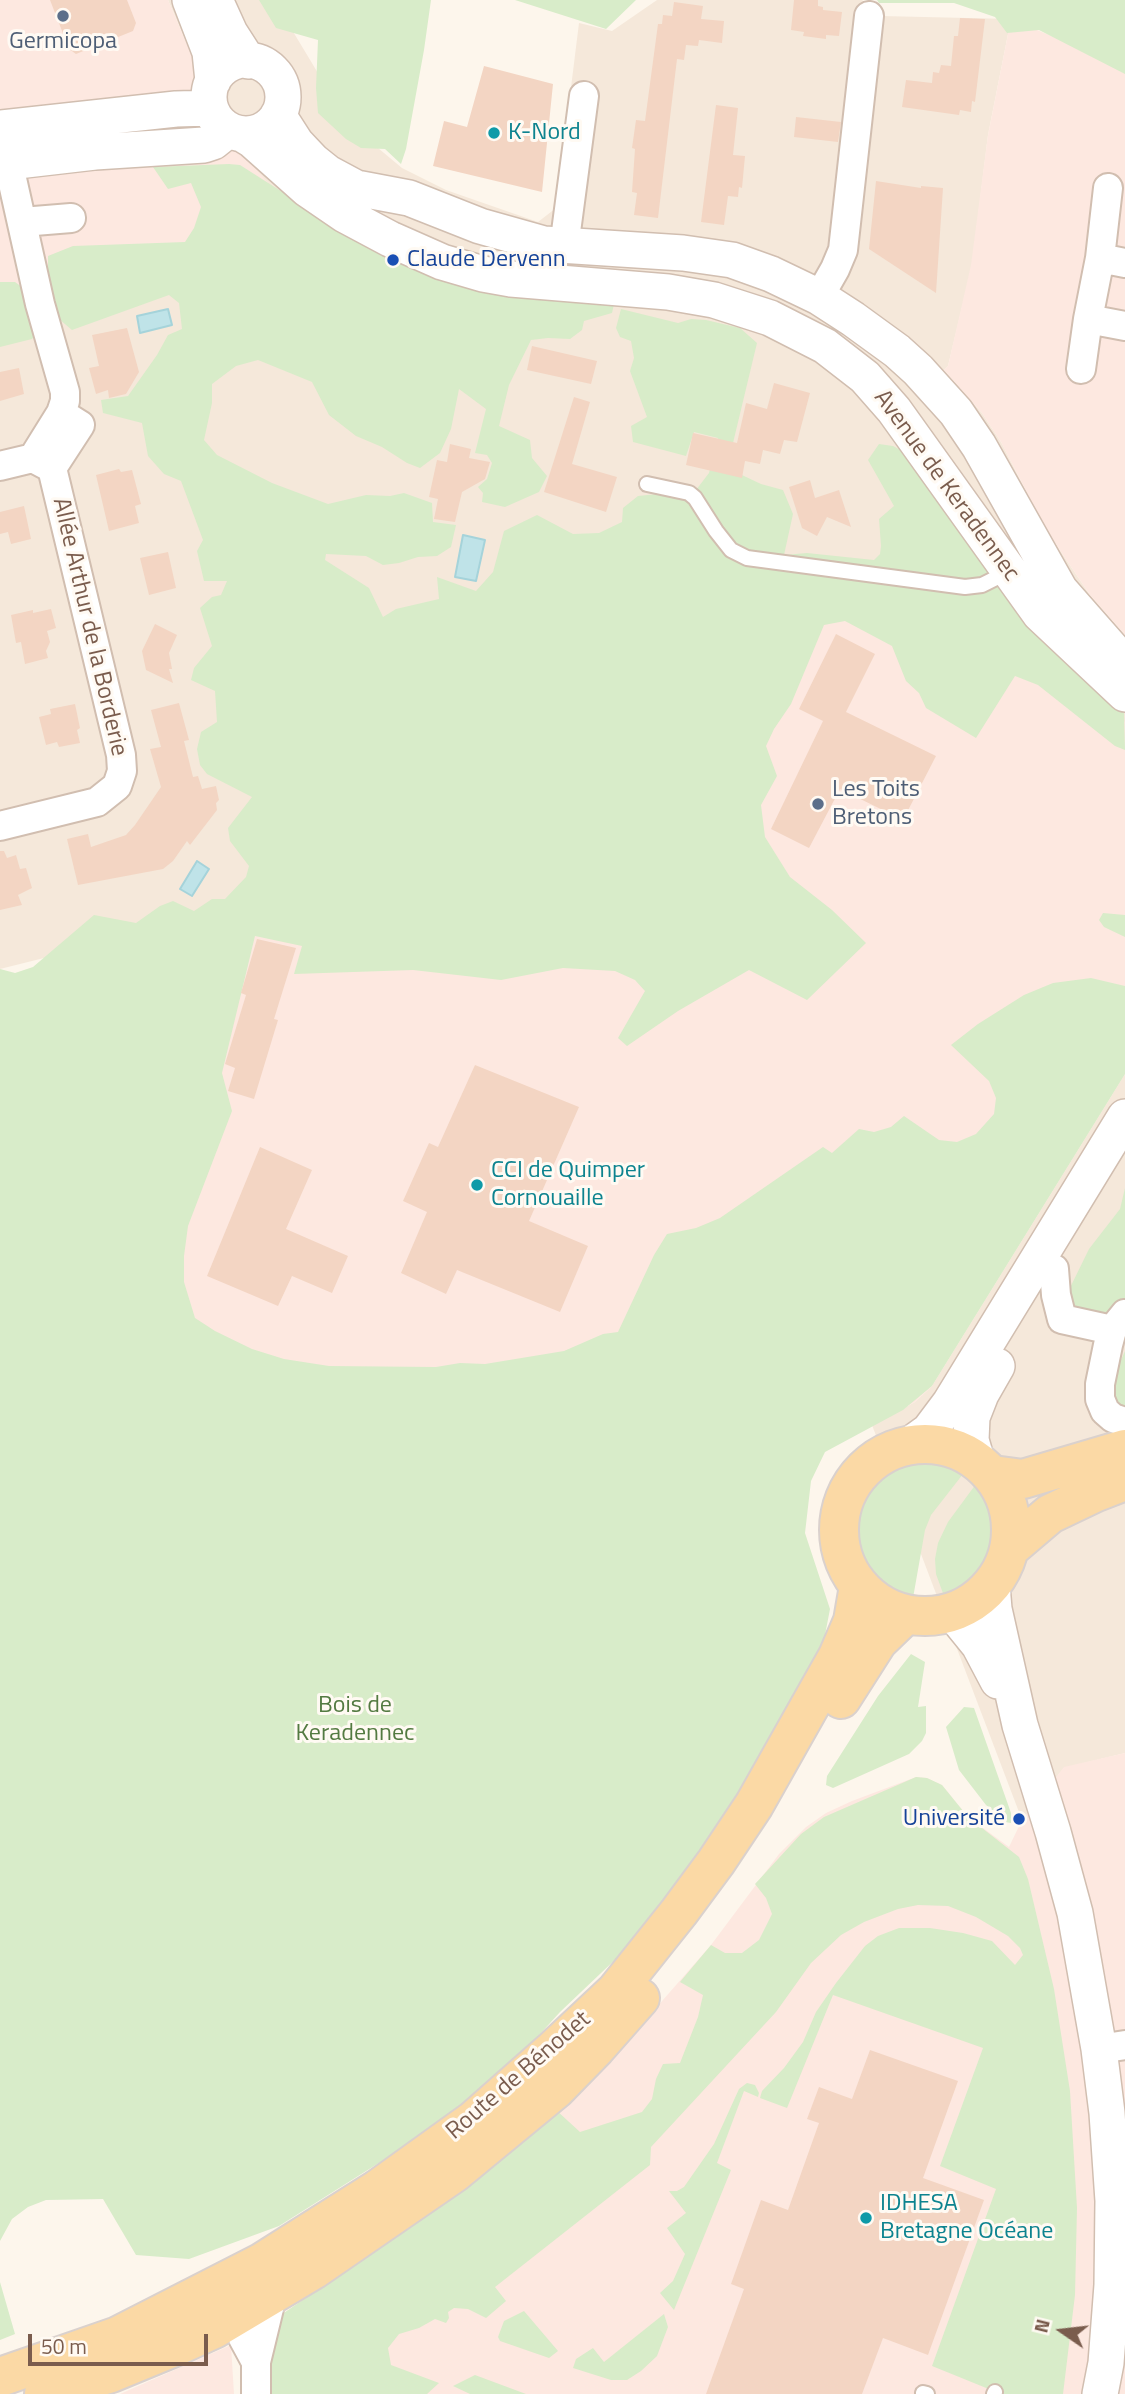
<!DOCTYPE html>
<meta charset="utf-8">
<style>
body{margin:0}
#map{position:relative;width:1125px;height:2394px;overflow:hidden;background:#fdf6ec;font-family:"Titillium Web",sans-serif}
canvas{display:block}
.north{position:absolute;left:1027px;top:2296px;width:70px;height:70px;-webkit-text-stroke:5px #fffaf3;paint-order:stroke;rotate:284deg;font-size:19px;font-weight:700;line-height:28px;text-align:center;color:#7a5c4d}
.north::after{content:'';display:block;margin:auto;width:24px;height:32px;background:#7a5c4d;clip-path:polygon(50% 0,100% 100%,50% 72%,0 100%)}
.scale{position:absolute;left:28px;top:2334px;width:180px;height:32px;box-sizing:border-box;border:4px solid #7a5c4d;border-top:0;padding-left:9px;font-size:21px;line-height:24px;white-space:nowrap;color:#7a5c4d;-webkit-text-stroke:5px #fffaf3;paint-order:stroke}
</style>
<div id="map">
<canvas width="1125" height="2394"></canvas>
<div class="north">N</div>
<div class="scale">50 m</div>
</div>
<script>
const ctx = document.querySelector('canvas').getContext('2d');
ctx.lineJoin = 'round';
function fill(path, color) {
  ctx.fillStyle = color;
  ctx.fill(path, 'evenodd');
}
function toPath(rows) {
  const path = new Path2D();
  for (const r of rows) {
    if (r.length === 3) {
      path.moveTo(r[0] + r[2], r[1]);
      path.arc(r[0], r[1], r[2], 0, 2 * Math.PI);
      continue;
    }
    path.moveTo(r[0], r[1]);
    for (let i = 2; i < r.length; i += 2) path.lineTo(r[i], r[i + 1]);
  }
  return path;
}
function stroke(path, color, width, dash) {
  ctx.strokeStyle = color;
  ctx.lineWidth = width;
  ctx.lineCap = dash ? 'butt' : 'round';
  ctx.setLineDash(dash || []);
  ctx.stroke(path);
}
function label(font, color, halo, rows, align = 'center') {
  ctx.font = font + ' "Titillium Web",sans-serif';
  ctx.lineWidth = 6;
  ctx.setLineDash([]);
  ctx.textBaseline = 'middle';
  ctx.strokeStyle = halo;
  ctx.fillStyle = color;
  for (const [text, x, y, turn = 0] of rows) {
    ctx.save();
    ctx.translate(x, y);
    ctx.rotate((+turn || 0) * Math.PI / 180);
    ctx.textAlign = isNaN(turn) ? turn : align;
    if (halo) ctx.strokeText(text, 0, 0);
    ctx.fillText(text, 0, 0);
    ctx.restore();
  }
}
const residential = toPath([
 [168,0,274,0,348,123,402,168,446,190,538,222,556,208,579,23,612,31,657,0,862,0,881,16,1011,19,988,135,972,265,948,366,944,370,982,413,1001,442,1045,528,1090,595,1125,635,1125,722,751,891,148,932,0,969,0,310,206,263,238,148,186,42],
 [1125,1074,1125,1753,1064,1768,1022,1820,872,1425,915,1402,932,1386]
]);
const commercial = toPath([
 [0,0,168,0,186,42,238,148,275,191,206,263,0,310],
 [1011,19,1125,67,1125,635,1090,595,1045,528,1001,442,982,413,944,370,948,366,971,265,988,135],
 [746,603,984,608,1125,722,1125,1074,932,1386,915,1402,872,1425,289,1397,158,1324,241,925],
 [1125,1753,1125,2394,268,2394,392,2239,495,2166,614,2056,711,1945,779,1854,806,1827,826,1813,852,1801,916,1777,927,1778,942,1785,968,1817,1009,1847,1022,1820,1064,1767],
 [231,2345,234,2394,120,2394]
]);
const green = toPath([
 [259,0,431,0,424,50,406,149,401,164,385,149,361,148,346,139,318,113,316,88,318,40,276,28],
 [515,0,636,0,606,29],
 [877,0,1125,0,1125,74,1039,30,1007,33,995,17,954,3,879,3],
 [229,164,240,165,306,207,437,277,470,288,616,296,612,313,584,321,582,330,570,339,548,338,531,340,509,385,499,426,530,440,532,458,547,476,539,492,505,507,482,502,483,493,478,487,487,479,492,463,487,455,475,453,486,409,459,389,451,429,440,453,420,468,407,463,382,447,356,436,329,415,312,382,258,360,236,366,212,384,212,403,204,440,217,455,272,483,328,504,366,495,390,496,404,493,432,503,433,522,456,525,451,547,437,556,418,557,399,563,383,565,366,556,326,554,325,560,369,588,383,617,396,609,439,599,437,577,476,591,493,572,504,531,537,515,573,534,599,533,622,522,623,508,638,496,696,490,709,473,718,438,694,432,686,456,633,442,631,426,647,417,630,371,634,358,631,341,620,337,616,328,621,309,678,323,691,319,706,320,740,328,757,343,727,468,761,484,783,490,793,514,784,555,807,553,874,560,880,554,881,546,879,519,894,506,868,460,879,444,893,446,906,453,1124,713,1125,750,1115,746,1038,685,1015,676,976,738,926,708,919,693,906,681,892,646,845,621,824,625,791,704,774,729,766,746,777,776,761,805,765,837,790,877,832,910,866,943,807,1000,749,970,678,1011,627,1046,618,1038,645,991,635,980,615,971,563,968,501,980,413,970,294,974,302,946,255,936,222,1073,232,1111,188,1226,184,1256,184,1282,195,1318,215,1331,252,1349,284,1359,329,1366,436,1367,460,1363,485,1364,564,1351,603,1334,618,1332,654,1255,667,1234,696,1228,720,1218,823,1147,832,1153,859,1129,874,1132,891,1127,904,1116,939,1140,957,1142,976,1134,994,1114,996,1098,989,1081,951,1045,978,1024,1024,995,1053,983,1091,978,1125,986,1125,1074,932,1386,903,1410,825,1452,811,1481,805,1533,830,1609,825,1635,798,1705,718,1835,641,1935,560,2012,501,2077,393,2154,279,2226,189,2259,136,2255,103,2199,46,2200,28,2207,12,2219,0,2241,0,969,15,973,33,967,94,915,136,923,160,906,173,901,194,911,212,899,225,899,246,877,249,866,230,841,228,828,252,797,207,774,200,765,197,749,201,732,217,722,215,691,191,680,194,668,212,646,200,608,212,597,221,595,227,581,204,581,197,551,203,540,181,481,164,474,148,456,142,423,103,413,101,400,128,396,157,355,168,335,182,329,179,303,169,295,72,330,59,319,48,270,48,256,73,246,185,242,194,228,201,207,191,183,168,189,153,167],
 [0,282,15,282,26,290,37,333,32,339,0,347],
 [1103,913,1125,915,1125,937,1104,927,1099,920],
 [1125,1188,1125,1324,1092,1334,1065,1298,1089,1249,1120,1209],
 [1125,1351,1125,1416,1111,1396,1116,1371],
 [919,1460,949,1466,963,1474,931,1515,925,1530,913,1598,894,1592,871,1572,863,1561,857,1528,862,1503,876,1480,904,1463],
 [976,1484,990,1504,994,1521,993,1543,986,1563,977,1577,965,1588,944,1596,936,1574,935,1559,938,1543,948,1522],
 [911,1654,925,1662,918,1707,926,1706,926,1733,922,1741,909,1754,833,1788,826,1785,827,1776,878,1696],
 [964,1707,974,1708,1011,1813,1011,1823,1005,1822,986,1805,959,1770,946,1727],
 [916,1777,927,1778,942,1785,968,1817,1019,1857,1028,1879,1054,1989,1070,2091,1077,2208,1075,2295,1063,2394,1001,2394,932,2366,996,2189,940,2166,983,2048,833,1995,787,2108,760,2098,762,2091,784,2068,803,2042,816,2012,836,1983,865,1946,878,1936,899,1928,930,1928,963,1933,992,1941,1015,1965,1023,1955,1020,1948,1008,1936,976,1917,948,1906,918,1905,898,1909,864,1922,841,1935,811,1963,776,2012,651,2147,650,2165,495,2287,506,2301,486,2318,468,2309,454,2308,448,2312,449,2318,446,2323,435,2319,419,2328,399,2334,388,2348,391,2365,439,2383,427,2394,268,2394,272,2321,392,2239,495,2166,556,2110,580,2132,642,2112,652,2099,656,2079,663,2064,680,2063,698,2017,703,1995,680,1982,711,1945,725,1953,742,1953,759,1940,772,1914,766,1898,755,1884,801,1834,824,1817],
 [747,2083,755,2085,759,2093,758,2097,744,2091,717,2163,731,2170,674,2310,660,2293,673,2281,685,2254,667,2228,686,2213,669,2191,677,2191,684,2187,714,2144,739,2089],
 [0,2282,15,2334,0,2340],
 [524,2311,558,2351,549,2358,500,2341,498,2337,504,2321],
 [664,2314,668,2327,657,2356,641,2371,627,2380,611,2380,573,2368,576,2359,593,2348,604,2362],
 [475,2375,526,2394,470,2394,453,2386]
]);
const water = toPath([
 [168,309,172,325,140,333,137,316,168,309],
 [463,535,485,540,476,581,455,577,463,535],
 [197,861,209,869,192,896,180,889,197,861]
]);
const building = toPath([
 [50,0,127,0,136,23,133,31,76,54,69,49],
 [794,0,818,0,818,6,823,7,823,10,842,12,839,36,826,35,826,39,803,36,804,32,791,30],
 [674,2,703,6,701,19,724,21,722,43,699,40,698,46,686,45,684,60,677,59,658,218,634,215,637,193,632,192,635,149,632,148,636,120,645,121,658,24,662,24,663,15,672,16],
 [960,18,985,19,975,102,972,101,971,112,960,110,959,115,902,107,906,80,932,83,933,72,939,73,941,65,951,66,954,36,958,36],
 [484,66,553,84,542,192,433,166,444,121,467,127],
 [716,105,738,108,733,155,745,156,742,188,739,187,738,197,728,196,724,225,701,222],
 [796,117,841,122,838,142,794,137],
 [876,181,921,188,921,186,943,188,936,293,869,249],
 [127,328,139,372,126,394,109,398,108,390,96,394,89,368,99,366,92,335],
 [532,346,597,361,591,384,527,370],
 [19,368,24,394,0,401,0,372],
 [774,383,810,393,797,442,784,440,780,454,763,450,760,464,745,461,742,478,686,465,693,433,737,443,746,403,767,409],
 [574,397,590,402,572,464,617,477,606,512,544,492],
 [450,444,471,449,469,458,490,462,485,479,462,492,455,522,434,519,438,499,429,497,437,460,447,462],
 [119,469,121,472,132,470,141,504,135,506,139,523,109,531,96,475],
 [810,480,815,498,839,490,851,527,827,517,817,536,802,528,789,487],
 [24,506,31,539,11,544,8,532,0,534,0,512],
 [168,552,176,588,149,595,140,558],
 [51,609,56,628,47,631,50,642,46,651,48,658,25,664,21,642,16,643,11,615,33,610,33,613],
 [155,624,177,635,169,653,172,669,169,669,173,683,146,670,142,651],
 [836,634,875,654,846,712,936,756,903,820,840,789,809,848,771,829,823,721,799,709],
 [179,703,189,740,184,741,193,777,198,776,202,789,216,786,219,800,216,803,217,810,190,845,187,841,173,861,163,869,78,885,67,839,88,834,91,847,126,835,135,825,161,787,150,749,161,747,151,710],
 [75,704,80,728,77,730,80,743,59,747,57,742,46,745,39,717,51,714,50,709],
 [0,851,4,851,7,858,16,855,20,869,26,868,32,888,18,895,22,905,0,910],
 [257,939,296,948,274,1019,278,1020,254,1099,228,1091,235,1068,225,1064,246,995,241,993],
 [475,1065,579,1107,529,1221,588,1246,560,1312,457,1270,446,1294,401,1273,427,1212,403,1201,429,1143,438,1147],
 [260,1147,312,1170,286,1229,348,1256,332,1293,292,1276,278,1306,207,1276],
 [870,2050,958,2081,923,2178,984,2200,928,2355,883,2338,862,2394,706,2394,744,2289,731,2284,761,2200,788,2210,819,2123,807,2119,819,2087,852,2099]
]);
const service = toPath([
 [647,484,689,493,695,498,716,531,731,550,747,558,965,587,982,585,1008,572],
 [923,2393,927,2394],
 [994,2394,995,2392]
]);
const minor = toPath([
 [4,143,40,304,65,392,65,401,61,413,33,458,52,468,80,425,61,413],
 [22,222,71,218],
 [564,247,584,96],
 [1100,258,1108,188],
 [1125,263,1100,258,1088,319,1125,326],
 [819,297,835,269,843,250,869,16],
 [1081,369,1088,319],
 [0,466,33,458],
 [0,826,97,802,117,786,122,771,121,755,52,468],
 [1054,1269,1056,1295,1062,1319,1112,1330],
 [1125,1314,1112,1330,1108,1345,1100,1384,1100,1399,1105,1411,1113,1418,1125,1422],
 [1099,2049,1125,2045],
 [243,2299,239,2315,240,2325,243,2338,256,2362,272,2296],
 [256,2362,256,2394]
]);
const tertiary = toPath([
 [190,0,210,52,213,81],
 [215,0,230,33,248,61],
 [246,97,37],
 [278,115,296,143,313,161,328,173,356,188,409,198,480,226,544,244,683,253,732,260,771,274,819,297,853,319,897,351,918,370,956,412,979,446,1060,590,1125,664],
 [0,128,176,109,210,108],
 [242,134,252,140,307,189,345,215,390,239,442,262,483,274,511,279,668,292,714,300,770,318,825,346,865,377,894,410,1040,614,1125,694],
 [0,163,95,152,204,145,213,142,228,130],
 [911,1444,929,1431,950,1403,1125,1117],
 [977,1461,971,1440,972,1417,981,1394,997,1366],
 [992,1585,994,1609,1020,1725,1053,1832,1075,1913,1099,2049,1107,2113,1113,2201,1112,2285,1106,2363,1100,2394],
 [953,1613,979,1645,998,1681]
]);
const primary = toPath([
 [925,1530,86],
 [993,1475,1023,1479,1125,1449],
 [1010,1548,1050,1514,1094,1493,1125,1481],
 [841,1699,878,1641,905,1615],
 [0,2377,118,2336,261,2263,378,2189,474,2120,552,2051,616,1991,679,1912,716,1862,754,1805,838,1656,853,1621,859,1586],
 [44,2394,111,2373,179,2345,214,2329,313,2270,454,2173,556,2089,596,2048,640,1998]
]);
const markers = [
 [63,16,7,"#5c6f8a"],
 [494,133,7,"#0f9aa8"],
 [393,260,7,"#1a4fb4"],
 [818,804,7,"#5c6f8a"],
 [477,1185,7,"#0f9aa8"],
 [1019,1819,7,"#1a4fb4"],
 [866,2218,7,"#0f9aa8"]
];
const serviceNames = [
 ["Germicopa",63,42],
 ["Les Toits",832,790,"left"],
 ["Bretons",832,818,"left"]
];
const cultureNames = [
 ["K-Nord",508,133],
 ["CCI de Quimper",491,1171],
 ["Cornouaille",491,1199],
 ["IDHESA",880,2204],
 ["Bretagne Océane",880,2232]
];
const transitNames = [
 ["Claude Dervenn",407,260],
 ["Université",1005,1819,"right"]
];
const streetNames = [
 ["Avenue de Keradennec",946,486,54],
 ["Allée Arthur de la Borderie",89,627,77],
 ["Route de Bénodet",519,2076,-41]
];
const parkNames = [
 ["Bois de",355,1706],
 ["Keradennec",355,1734]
];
fill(residential, '#f5e8da');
fill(commercial, '#fde8e0');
fill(green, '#d8ecc9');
fill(water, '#bfe3e8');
stroke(water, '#a5d3da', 2);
fill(building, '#f3d5c3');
stroke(service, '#d1beb0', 18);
stroke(minor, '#d1beb0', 32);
stroke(tertiary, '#d1beb0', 38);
stroke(primary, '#dad1cd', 42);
stroke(service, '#fff', 14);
stroke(minor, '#fff', 28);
stroke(tertiary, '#fff', 35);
stroke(primary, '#fbd9a5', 38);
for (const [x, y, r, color] of markers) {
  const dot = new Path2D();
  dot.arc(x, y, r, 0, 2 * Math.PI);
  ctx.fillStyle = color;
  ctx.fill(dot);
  stroke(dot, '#fffaf3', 2.5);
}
label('24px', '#4e5e75', '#fffaf3', serviceNames);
label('24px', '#0d838f', '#fffaf3', cultureNames, 'left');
label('24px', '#164399', '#fffaf3', transitNames, 'left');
label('24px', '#7a5c4d', '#fffaf3', streetNames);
label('24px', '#537a41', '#fffaf3', parkNames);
</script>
